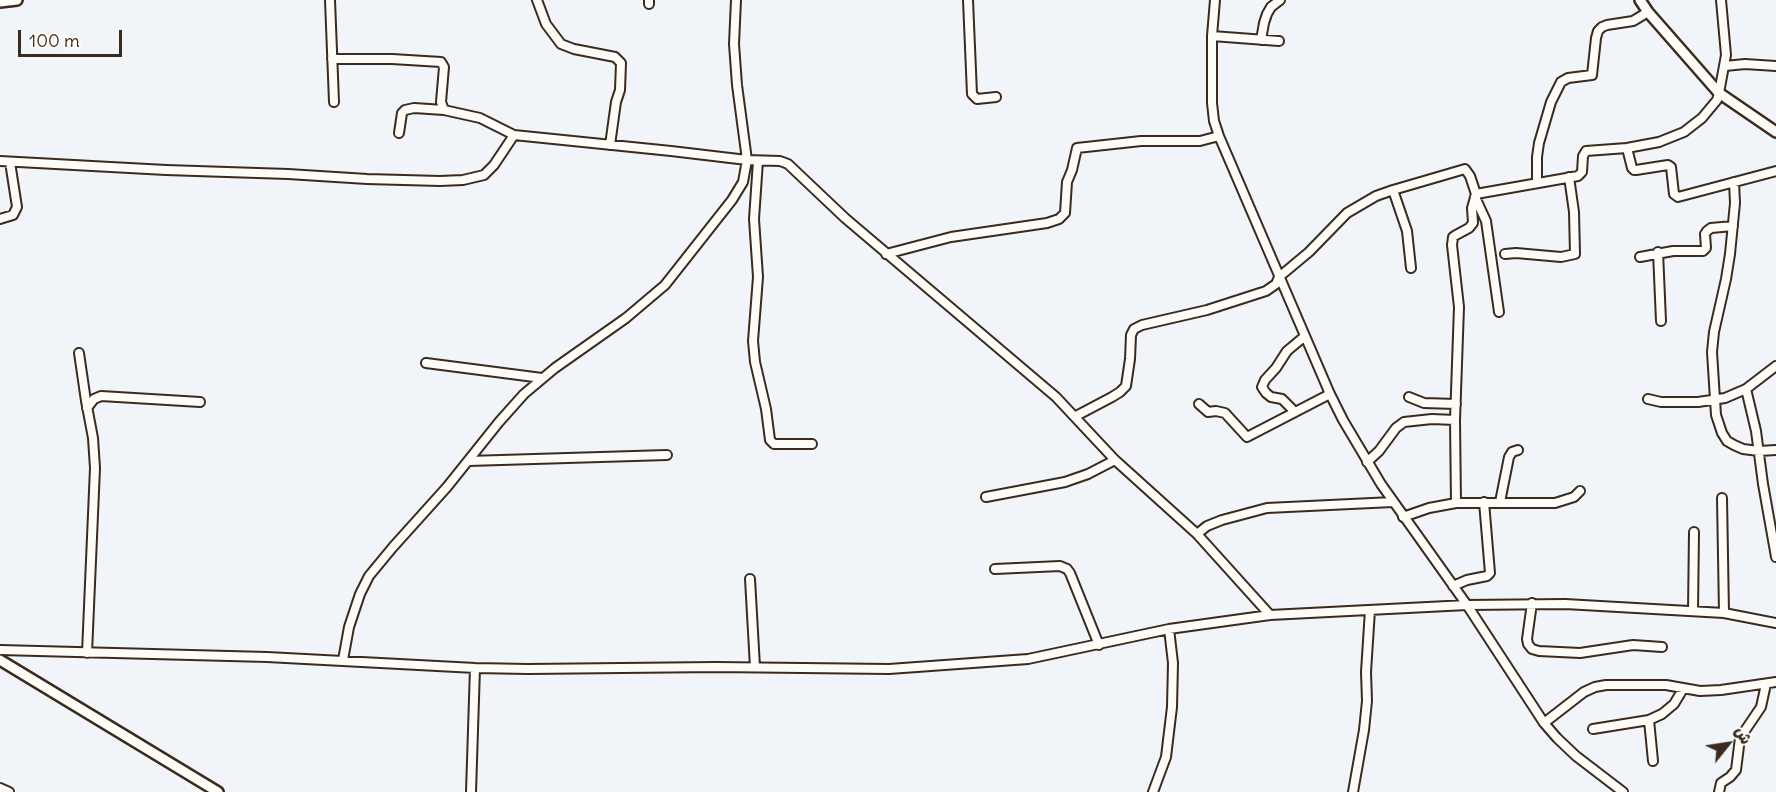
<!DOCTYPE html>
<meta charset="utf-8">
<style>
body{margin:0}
#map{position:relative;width:1776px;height:792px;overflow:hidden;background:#f1f4f8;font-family:Delius,"Playpen Sans Arabic",sans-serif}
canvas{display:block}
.north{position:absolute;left:1698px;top:714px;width:60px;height:60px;-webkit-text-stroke:4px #fdfcf7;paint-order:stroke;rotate:60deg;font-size:16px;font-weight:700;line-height:24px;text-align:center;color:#3b2a1e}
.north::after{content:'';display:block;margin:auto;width:21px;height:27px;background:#3b2a1e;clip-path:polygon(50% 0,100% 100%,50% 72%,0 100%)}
.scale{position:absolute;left:18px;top:30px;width:104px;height:27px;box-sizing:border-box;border:3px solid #3b2a1e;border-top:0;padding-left:8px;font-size:18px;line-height:21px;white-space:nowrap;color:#3b2a1e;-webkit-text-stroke:4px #fdfcf7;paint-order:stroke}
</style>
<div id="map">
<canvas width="1776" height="792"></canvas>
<div class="north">ش</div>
<div class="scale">100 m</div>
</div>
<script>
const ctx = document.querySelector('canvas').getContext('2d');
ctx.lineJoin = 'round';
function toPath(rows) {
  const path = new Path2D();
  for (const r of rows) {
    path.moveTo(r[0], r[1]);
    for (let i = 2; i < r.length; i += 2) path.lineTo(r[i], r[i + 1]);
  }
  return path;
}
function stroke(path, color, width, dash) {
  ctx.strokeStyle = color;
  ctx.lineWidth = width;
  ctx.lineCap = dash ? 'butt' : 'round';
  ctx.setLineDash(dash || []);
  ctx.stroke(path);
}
const minor = toPath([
 [330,0,334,102],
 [537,0,546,24,561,44,574,49,615,57,621,63,620,90,616,102,610,145],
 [968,0,972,94,977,99,996,97],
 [1215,0,1212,36,1212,103,1214,121,1219,136,1330,394,1343,420,1381,484,1467,605,1544,723,1557,738,1576,756,1623,792],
 [1721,0,1726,55,1719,93,1717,100,1702,118,1684,132,1659,142,1627,148,1632,168,1634,170,1636,170,1668,165,1671,167,1674,194,1678,197,1776,171],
 [649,4,649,0],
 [1212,36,1279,41],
 [1261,40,1264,23,1267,14,1271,7,1280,0],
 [332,59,392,59,441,62,444,67,441,102,444,110,480,118,514,135,671,151,747,160,780,161,788,164,845,218,1056,397,1115,460,1197,534,1270,615],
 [1725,66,1745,64,1776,66],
 [399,133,402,113,405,110,414,108,444,110],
 [0,161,166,170,288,174,367,179,440,181,463,180,484,175,494,165,514,135],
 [758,161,754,219,758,277,753,341,755,362,766,409,770,440,774,444,812,444],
 [1734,182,1735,203,1730,254,1726,279,1714,332,1712,352,1716,415,1722,433,1727,441,1734,445,1743,449,1759,451,1776,450],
 [1537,183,1537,157,1539,143,1551,102,1561,82,1568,78,1592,75,1596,38,1598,31,1602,27,1607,25,1633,21,1648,12],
 [1393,190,1407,231,1411,268],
 [1475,197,1486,221,1499,312],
 [0,219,13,215,17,207,10,162],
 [1658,252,1661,321],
 [886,254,951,237,1047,223,1059,219,1065,213,1067,182,1072,170,1077,148,1141,141,1200,141,1219,136],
 [1505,254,1516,253,1561,257,1575,254,1574,212,1569,177],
 [1640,257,1673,251,1703,251,1706,248,1705,234,1707,231,1711,228,1733,226],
 [79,353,86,401,93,438,95,468,87,653],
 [426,363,542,378],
 [1746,389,1756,431,1763,484,1776,557],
 [1409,397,1424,403,1456,404],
 [1648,399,1661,402,1698,402,1725,398,1746,389,1776,366],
 [1199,404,1208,412,1216,411,1225,413,1247,437,1330,394],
 [87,408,94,399,101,396,200,402],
 [1294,411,1282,399,1271,397,1266,393,1262,387,1265,380,1276,368,1287,351,1305,336],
 [1076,416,1112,397,1120,392,1126,386,1130,359,1131,335,1134,329,1142,325,1207,310,1266,291,1276,284,1279,277,1309,252,1347,213,1376,196,1393,190,1465,169,1470,176,1476,194,1578,176,1582,172,1583,156,1586,151,1627,148],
 [468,461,667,455],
 [1367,462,1379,451,1396,428,1404,422,1432,419,1455,420],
 [986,497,1065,482,1088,474,1115,460],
 [1722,498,1724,613],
 [1500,502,1509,457,1512,452,1518,450],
 [1456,503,1555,503,1574,497,1580,491],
 [1403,517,1429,508,1456,503,1455,420,1459,307,1452,245,1453,237,1456,235,1469,228,1473,223,1472,208,1476,194],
 [1197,534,1207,526,1222,520,1267,508,1393,502],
 [995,569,1060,566,1067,569,1070,573,1099,645],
 [750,579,755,667],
 [1453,586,1467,580,1487,576,1490,573,1484,502],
 [1532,603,1527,639,1528,644,1532,649,1539,651,1580,653,1633,645,1662,647],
 [1693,611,1694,532],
 [0,650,267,657,475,668,528,669,716,667,889,669,1028,659,1169,629,1270,615,1467,605,1565,604,1724,613,1776,623],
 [343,660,349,627,360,594,369,576,393,547,447,487,499,422,524,394,555,368,626,318,665,285,732,200,743,182,747,160,737,85,734,44,736,0],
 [1649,720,1653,761],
 [1544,723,1584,692,1595,687,1606,685,1666,685,1700,691,1721,690,1776,682],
 [1593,729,1649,720,1662,714,1674,704,1683,689],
 [0,788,9,792],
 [471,792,475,668],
 [1153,792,1166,757,1172,707,1173,663,1169,629],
 [1353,792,1364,730,1367,701,1366,672,1370,610],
 [1719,792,1721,783,1730,777,1736,770,1740,738,1761,707,1766,684]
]);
const tertiary = toPath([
 [1640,0,1648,12,1719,93,1776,132],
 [0,2,17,0],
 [0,660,218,792]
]);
stroke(minor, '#3b2a1e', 12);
stroke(tertiary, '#3b2a1e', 14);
stroke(minor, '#fdfcf7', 8);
stroke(tertiary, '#fdfcf7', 9);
</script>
